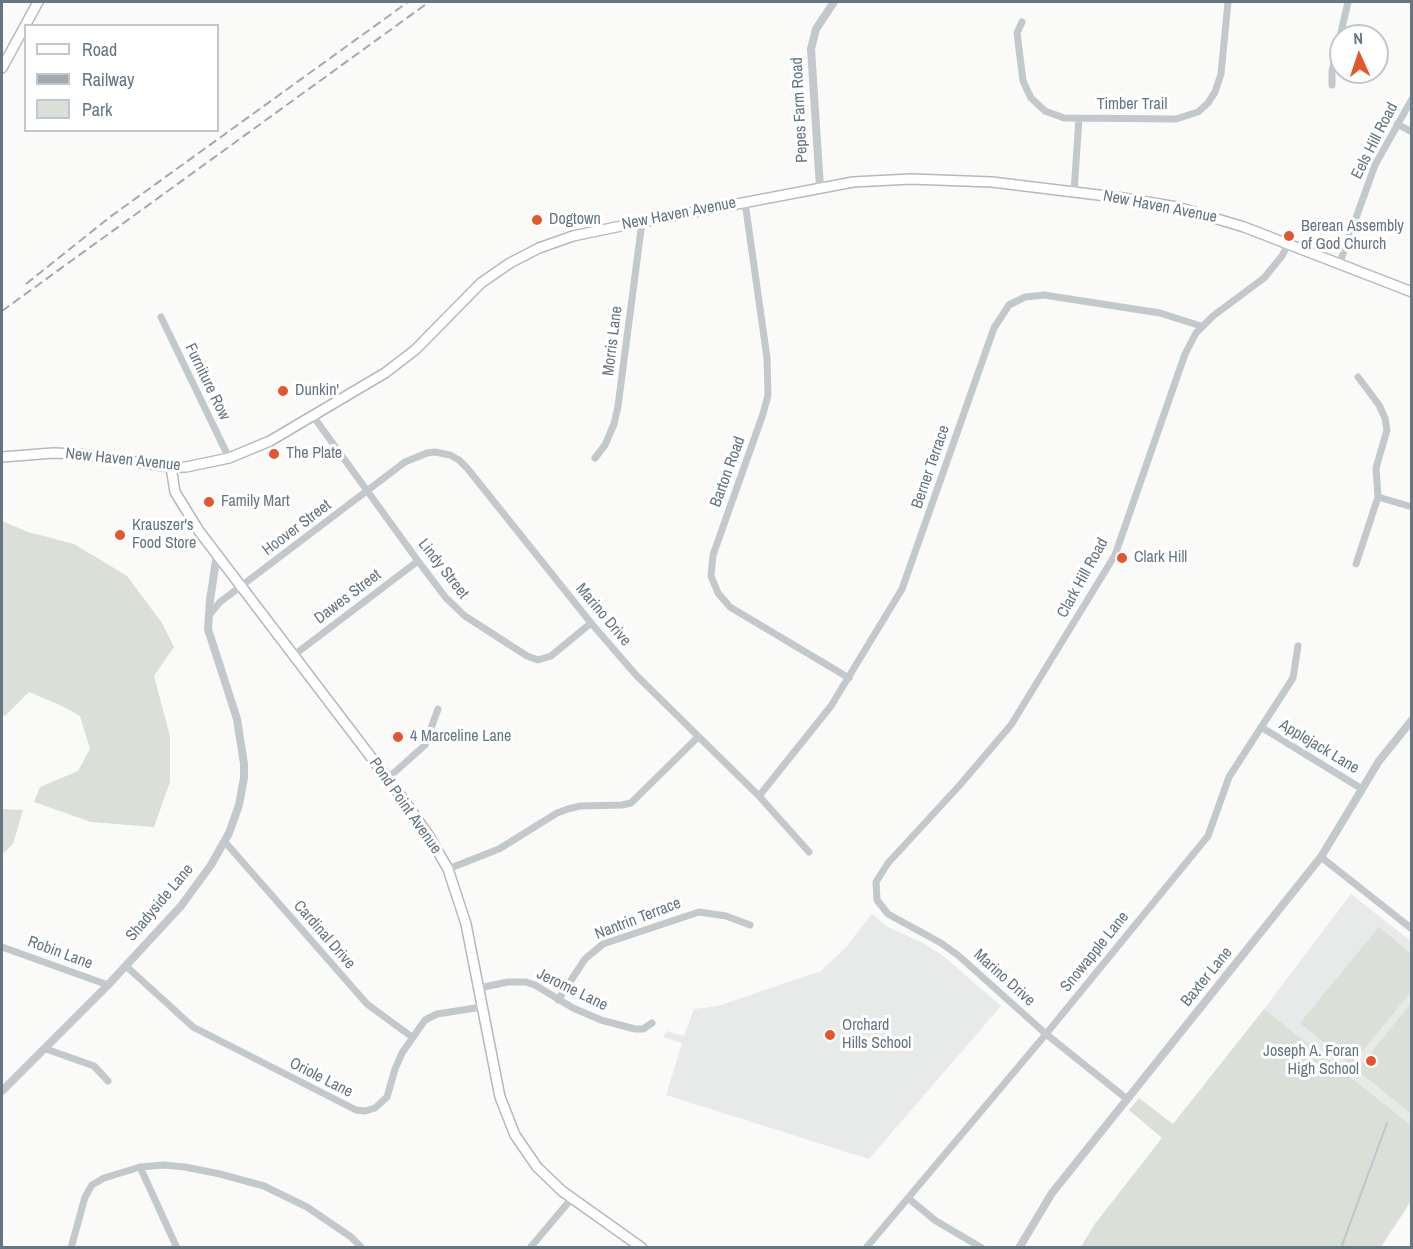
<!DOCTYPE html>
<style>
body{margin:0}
#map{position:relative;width:1413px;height:1249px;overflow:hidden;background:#fafaf8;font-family:"Archivo Narrow",sans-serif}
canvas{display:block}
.frame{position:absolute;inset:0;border:3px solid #657683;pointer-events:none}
.legend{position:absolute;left:24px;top:24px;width:195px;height:108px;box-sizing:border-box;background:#fff;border:2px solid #c1c8cd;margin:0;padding:8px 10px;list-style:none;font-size:18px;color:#657683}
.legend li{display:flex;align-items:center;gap:12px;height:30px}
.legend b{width:30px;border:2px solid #c1c8cd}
.north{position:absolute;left:1329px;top:24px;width:60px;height:60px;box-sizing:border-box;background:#fff;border:2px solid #c1c8cd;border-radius:50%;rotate:357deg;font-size:16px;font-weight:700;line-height:24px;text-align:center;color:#657683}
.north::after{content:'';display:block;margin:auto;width:21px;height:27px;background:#e4572e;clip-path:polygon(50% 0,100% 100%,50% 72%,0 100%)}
</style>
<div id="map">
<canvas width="1413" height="1249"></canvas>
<div class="frame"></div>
<ul class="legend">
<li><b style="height:8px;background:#fff"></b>Road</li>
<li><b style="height:8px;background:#a2aab0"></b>Railway</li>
<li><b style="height:16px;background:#dadfd7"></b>Park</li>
</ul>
<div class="north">N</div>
</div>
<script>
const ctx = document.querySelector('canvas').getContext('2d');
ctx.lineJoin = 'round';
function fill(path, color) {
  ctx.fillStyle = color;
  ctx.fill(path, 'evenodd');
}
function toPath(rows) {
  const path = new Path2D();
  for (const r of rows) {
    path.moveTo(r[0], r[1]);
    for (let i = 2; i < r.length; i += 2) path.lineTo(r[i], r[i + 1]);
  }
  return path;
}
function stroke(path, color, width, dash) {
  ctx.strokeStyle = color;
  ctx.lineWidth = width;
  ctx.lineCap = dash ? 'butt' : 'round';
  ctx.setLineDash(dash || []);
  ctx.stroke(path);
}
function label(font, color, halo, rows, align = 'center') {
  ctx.font = font + ' "Archivo Narrow",sans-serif';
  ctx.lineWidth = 6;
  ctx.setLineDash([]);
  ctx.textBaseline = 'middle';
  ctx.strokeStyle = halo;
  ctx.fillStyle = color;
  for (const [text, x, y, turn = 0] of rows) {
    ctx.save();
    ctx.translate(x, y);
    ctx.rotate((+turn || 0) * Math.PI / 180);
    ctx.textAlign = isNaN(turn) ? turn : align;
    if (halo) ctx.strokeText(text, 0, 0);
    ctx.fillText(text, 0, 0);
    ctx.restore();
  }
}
const built = toPath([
 [1351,894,1411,941,1411,1125,1264,1009],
 [872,914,888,927,921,942,942,955,1001,1006,869,1159,666,1095,682,1043,663,1037,667,1031,684,1036,694,1009,718,1006,821,971,845,948]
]);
const green = toPath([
 [2,521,28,532,74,544,127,576,162,623,174,647,154,676,170,736,170,782,154,827,91,822,34,802,40,787,78,771,90,749,80,716,62,706,29,692,5,716,2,715],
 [2,809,23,810,13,844,2,854],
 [1379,927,1411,954,1411,992,1351,1065,1300,1023],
 [1411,1003,1412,1108,1409,1112,1357,1070],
 [1264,1009,1411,1125,1411,1201,1381,1247,1081,1247,1094,1225,1162,1138,1129,1110,1139,1098,1173,1124]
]);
const stream = toPath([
 [1341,1248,1387,1123]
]);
const minor = toPath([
 [1022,22,1017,33,1023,81,1031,98,1045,111,1064,118,1176,119,1198,112,1208,103,1215,92,1221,74,1228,2],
 [1332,85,1332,71,1348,2],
 [1397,124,1412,132],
 [1074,192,1079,118],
 [745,202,767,358,768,395,763,414,713,555,711,576,718,593,730,607,849,678],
 [1339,265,1375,165,1412,99],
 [161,317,229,458],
 [313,416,418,561,446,598,465,616,527,656,538,660,551,656,591,623],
 [595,458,605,445,614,424,618,406,642,222],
 [1378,497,1412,507],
 [1356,564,1378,497,1376,468,1387,430,1385,418,1379,405,1358,377],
 [210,614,220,602,405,462,427,453,435,452,450,455,459,460,467,468,591,623,636,675,759,796,809,852],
 [294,655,418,561],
 [1261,727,1362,789],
 [387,779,425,745,438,709],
 [759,796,831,706,902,589,994,328,1009,305,1025,297,1044,295,1160,313,1201,326],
 [225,842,367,1004,412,1037],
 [1321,857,1412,929],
 [448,869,499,849,557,813,568,809,580,806,622,805,631,803,698,737],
 [2,947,108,985],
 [126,966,193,1027,356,1110,365,1111,375,1108,387,1097,395,1069,402,1053,425,1020,437,1014,482,1007],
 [479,988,508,982,526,982,535,985,573,1008,601,1020,635,1029,643,1029,652,1023],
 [558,1000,585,959,603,944,699,912,726,916,750,925],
 [46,1049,94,1066,108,1081],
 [1127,1099,1046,1034,959,956,941,943,888,914,877,900,876,882,888,863,959,786,1011,725,1115,555,1185,354,1196,333,1213,316,1264,278,1282,256,1288,244],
 [140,1167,177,1248],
 [908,1198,936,1221,982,1248],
 [71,1248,85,1197,92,1185,104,1178,140,1167,163,1165,185,1167,220,1174,264,1186,307,1207,351,1237,362,1248],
 [530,1248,572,1198],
 [866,1248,1046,1034,1208,836,1229,777,1293,678,1298,646]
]);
const tertiary = toPath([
 [820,187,811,49,816,29,834,2],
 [2,1091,108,985,181,906,211,865,229,833,239,805,244,778,244,764,237,719,208,629,210,600,217,554],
 [1019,1248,1052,1193,1321,857,1379,761,1412,720]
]);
const secondary = toPath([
 [2,68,38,2],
 [2,457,53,453,79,454,171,467,186,467,229,458,270,441,385,373,415,350,481,283,510,263,539,248,573,236,621,226,853,182,911,179,992,182,1123,198,1177,207,1244,227,1412,292],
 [171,467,175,492,199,531,406,803,429,836,448,869,466,924,500,1097,515,1135,537,1167,562,1191,642,1248]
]);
const rail = toPath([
 [26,284,110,217,408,2],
 [2,311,429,2]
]);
const markers = [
 [537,220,6,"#e4572e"],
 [1289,236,6,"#e4572e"],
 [283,391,6,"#e4572e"],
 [274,454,6,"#e4572e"],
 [209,502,6,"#e4572e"],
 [120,535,6,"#e4572e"],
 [1122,558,6,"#e4572e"],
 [398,737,6,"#e4572e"],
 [830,1035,6,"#e4572e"],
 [1371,1061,6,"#e4572e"]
];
const streetNames = [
 ["Timber Trail",1132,105],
 ["Pepes Farm Road",800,110,-93],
 ["Eels Hill Road",1375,141,-63],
 ["New Haven Avenue",1160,207,11],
 ["New Haven Avenue",679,214,-11],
 ["Morris Lane",613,341,-83],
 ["Furniture Row",207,382,64],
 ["New Haven Avenue",123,460,6],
 ["Berner Terrace",931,467,-71],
 ["Barton Road",728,472,-70],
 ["Hoover Street",297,528,-37],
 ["Lindy Street",443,569,52],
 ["Clark Hill Road",1083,578,-61],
 ["Dawes Street",348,597,-37],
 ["Marino Drive",603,615,50],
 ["Applejack Lane",1319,747,31],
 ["Pond Point Avenue",405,806,55],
 ["Shadyside Lane",160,903,-50],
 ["Nantrin Terrace",638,919,-21],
 ["Cardinal Drive",324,935,49],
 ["Snowapple Lane",1095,952,-51],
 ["Robin Lane",60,953,20],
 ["Baxter Lane",1207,977,-51],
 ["Marino Drive",1004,978,42],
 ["Jerome Lane",572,990,26],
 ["Oriole Lane",321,1078,27]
];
const poiNames = [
 ["Dogtown",549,220],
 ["Berean Assembly",1301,227],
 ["of God Church",1301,245],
 ["Dunkin'",295,391],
 ["The Plate",286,454],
 ["Family Mart",221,502],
 ["Krauszer's",132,526],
 ["Food Store",132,544],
 ["Clark Hill",1134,558],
 ["4 Marceline Lane",410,737],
 ["Orchard",842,1026],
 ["Hills School",842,1044],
 ["Joseph A. Foran",1359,1052,"right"],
 ["High School",1359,1070,"right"]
];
fill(built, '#e8e9e9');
fill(green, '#dadfd7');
stroke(stream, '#bbc7cb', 2);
stroke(secondary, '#b3babf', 12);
stroke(minor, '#c3c8cc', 7);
stroke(tertiary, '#c3c8cc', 8);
stroke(secondary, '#fff', 9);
stroke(rail, '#a2aab0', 2, [9, 4.5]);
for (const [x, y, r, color] of markers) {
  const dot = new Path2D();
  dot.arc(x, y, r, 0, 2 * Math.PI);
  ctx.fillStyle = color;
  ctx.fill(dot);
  stroke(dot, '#fff', 2);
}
label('16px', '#657683', '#fff', streetNames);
label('16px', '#657683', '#fff', poiNames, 'left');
</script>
